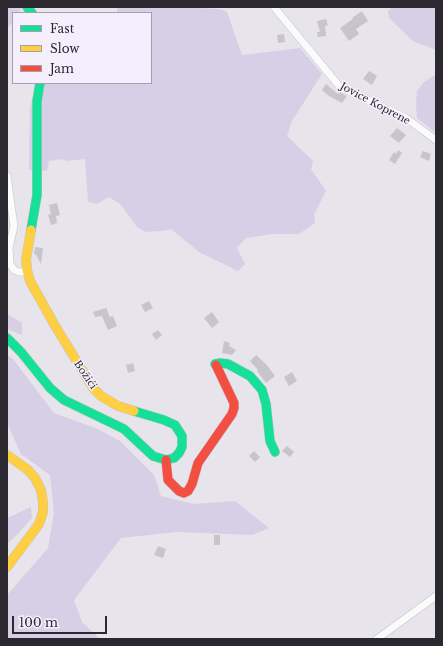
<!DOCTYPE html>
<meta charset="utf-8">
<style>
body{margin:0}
#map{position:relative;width:443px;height:646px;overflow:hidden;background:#e7e4ec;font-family:"Libre Baskerville",serif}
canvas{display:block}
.frame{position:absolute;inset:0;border:8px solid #2b292f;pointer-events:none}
.legend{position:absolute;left:12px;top:12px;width:140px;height:72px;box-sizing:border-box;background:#f4eefd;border:1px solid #a49fab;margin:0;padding:5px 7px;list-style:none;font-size:12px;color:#2b292f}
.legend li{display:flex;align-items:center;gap:8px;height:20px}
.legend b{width:20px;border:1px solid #a49fab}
.scale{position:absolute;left:12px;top:616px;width:95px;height:18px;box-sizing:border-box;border:2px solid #2b292f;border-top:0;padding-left:5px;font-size:12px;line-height:14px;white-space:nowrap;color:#2b292f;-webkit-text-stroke:3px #f4eefd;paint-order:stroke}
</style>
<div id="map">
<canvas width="443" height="646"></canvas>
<div class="frame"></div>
<ul class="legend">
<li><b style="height:5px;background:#16e098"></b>Fast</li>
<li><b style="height:5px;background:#ffcf43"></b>Slow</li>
<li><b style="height:5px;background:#f24e42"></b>Jam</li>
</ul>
<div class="scale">100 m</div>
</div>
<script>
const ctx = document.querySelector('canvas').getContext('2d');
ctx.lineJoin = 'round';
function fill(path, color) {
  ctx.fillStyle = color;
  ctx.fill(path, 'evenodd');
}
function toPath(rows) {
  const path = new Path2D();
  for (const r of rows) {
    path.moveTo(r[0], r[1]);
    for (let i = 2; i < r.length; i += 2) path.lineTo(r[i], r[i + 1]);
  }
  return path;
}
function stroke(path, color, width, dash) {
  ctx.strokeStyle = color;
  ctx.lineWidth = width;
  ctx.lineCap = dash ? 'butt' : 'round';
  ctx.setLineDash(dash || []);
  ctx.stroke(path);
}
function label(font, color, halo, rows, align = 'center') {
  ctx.font = font + ' "Libre Baskerville",serif';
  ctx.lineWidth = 3;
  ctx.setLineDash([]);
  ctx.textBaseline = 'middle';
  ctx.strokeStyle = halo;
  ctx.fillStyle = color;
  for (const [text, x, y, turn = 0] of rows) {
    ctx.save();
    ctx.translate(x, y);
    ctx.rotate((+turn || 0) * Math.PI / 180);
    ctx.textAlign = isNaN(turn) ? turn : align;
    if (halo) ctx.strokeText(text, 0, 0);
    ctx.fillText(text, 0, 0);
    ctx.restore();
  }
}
const green = toPath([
 [7,7,22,7,18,13,13,13,13,22,7,28],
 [117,7,176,7,219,9,227,12,242,55,300,48,322,74,292,121,287,136,313,161,311,169,326,191,314,215,315,223,299,234,273,234,246,238,237,248,245,264,238,271,199,252,171,229,161,231,146,232,137,227,120,204,109,197,97,204,88,202,85,159,67,161,62,159,49,161,47,171,29,170,30,108,36,83,151,83,151,13,117,13],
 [393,7,436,7,436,50,413,41,389,18,388,11],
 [436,74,436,133,417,118,416,105,417,91,424,82],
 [7,314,22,323,22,335,7,329],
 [7,355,13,359,54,413,98,429,120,441,154,475,161,496,193,504,235,501,269,528,252,535,177,532,121,538,74,600,82,622,100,639,7,639,7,595,48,548,54,513,50,475,21,454,7,423],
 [31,507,32,518,15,537,7,544,7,518]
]);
const building = toPath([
 [362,11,368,21,356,29,359,34,349,41,340,28,353,19,352,18],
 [326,19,328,25,325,26,326,36,318,37,317,32,320,32,317,21],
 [284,34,285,42,278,43,277,35],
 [369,71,377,76,372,85,363,79],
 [326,84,338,94,339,92,347,96,342,103,329,96,322,90],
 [397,128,406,135,399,143,390,136],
 [398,150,402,153,395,164,389,160,394,152,396,154],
 [423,151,431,154,429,161,420,157],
 [57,203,60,215,56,216,57,223,51,225,48,215,51,214,49,205],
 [35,247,43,248,41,264,36,255,34,254],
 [149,301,153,308,145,312,141,305],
 [106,308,110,317,113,316,117,326,108,330,102,316,95,317,93,312],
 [212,312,219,322,212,328,204,318],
 [158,330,162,335,156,340,152,334],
 [224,341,230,343,229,346,236,350,232,355,222,353],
 [256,355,266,364,275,376,266,383,257,371,258,370,250,361],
 [133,363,135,371,128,373,126,365],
 [292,372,297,381,289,386,284,377],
 [287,446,294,452,290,457,282,451],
 [254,451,260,457,255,462,249,456],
 [214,535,220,535,220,545,214,545],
 [158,546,166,549,163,558,154,555]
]);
const street = toPath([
 [274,7,340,87,406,118,436,140],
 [7,176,14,226,9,248,10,264,14,270,19,272,27,272],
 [377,639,436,596]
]);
const fast = toPath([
 [27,7,32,13],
 [31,230,37,195,37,101,40,83],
 [7,338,21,352,50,388,64,400,124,429,153,456,166,460,174,458,179,453,182,447,182,436,175,425,164,420,134,411],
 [216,365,215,364,220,363,228,364,250,376,262,390,266,404,270,441,275,452]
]);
const slow = toPath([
 [31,230,26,260,27,270,30,281,54,324,93,388,101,396,118,406,134,411],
 [7,455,28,470,35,478,41,490,43,502,43,512,39,524,7,567]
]);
const jam = toPath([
 [166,460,168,480,179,491,184,493,188,491,192,484,198,463,232,414,234,408,234,403,216,365]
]);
const streetNames = [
 ["Jovice Koprene",375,104,28],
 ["Božići",85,375,56]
];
fill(green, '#d7cfe6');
fill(building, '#c7c5cb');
stroke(street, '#c4c2c8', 8);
stroke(fast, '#c4c2c8', 10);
stroke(slow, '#c4c2c8', 10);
stroke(jam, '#c4c2c8', 10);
stroke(street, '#fbfbfc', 7);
stroke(fast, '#16e098', 9);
stroke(slow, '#ffcf43', 9);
stroke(jam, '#f24e42', 9);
label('10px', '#2b292f', '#f4eefd', streetNames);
</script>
